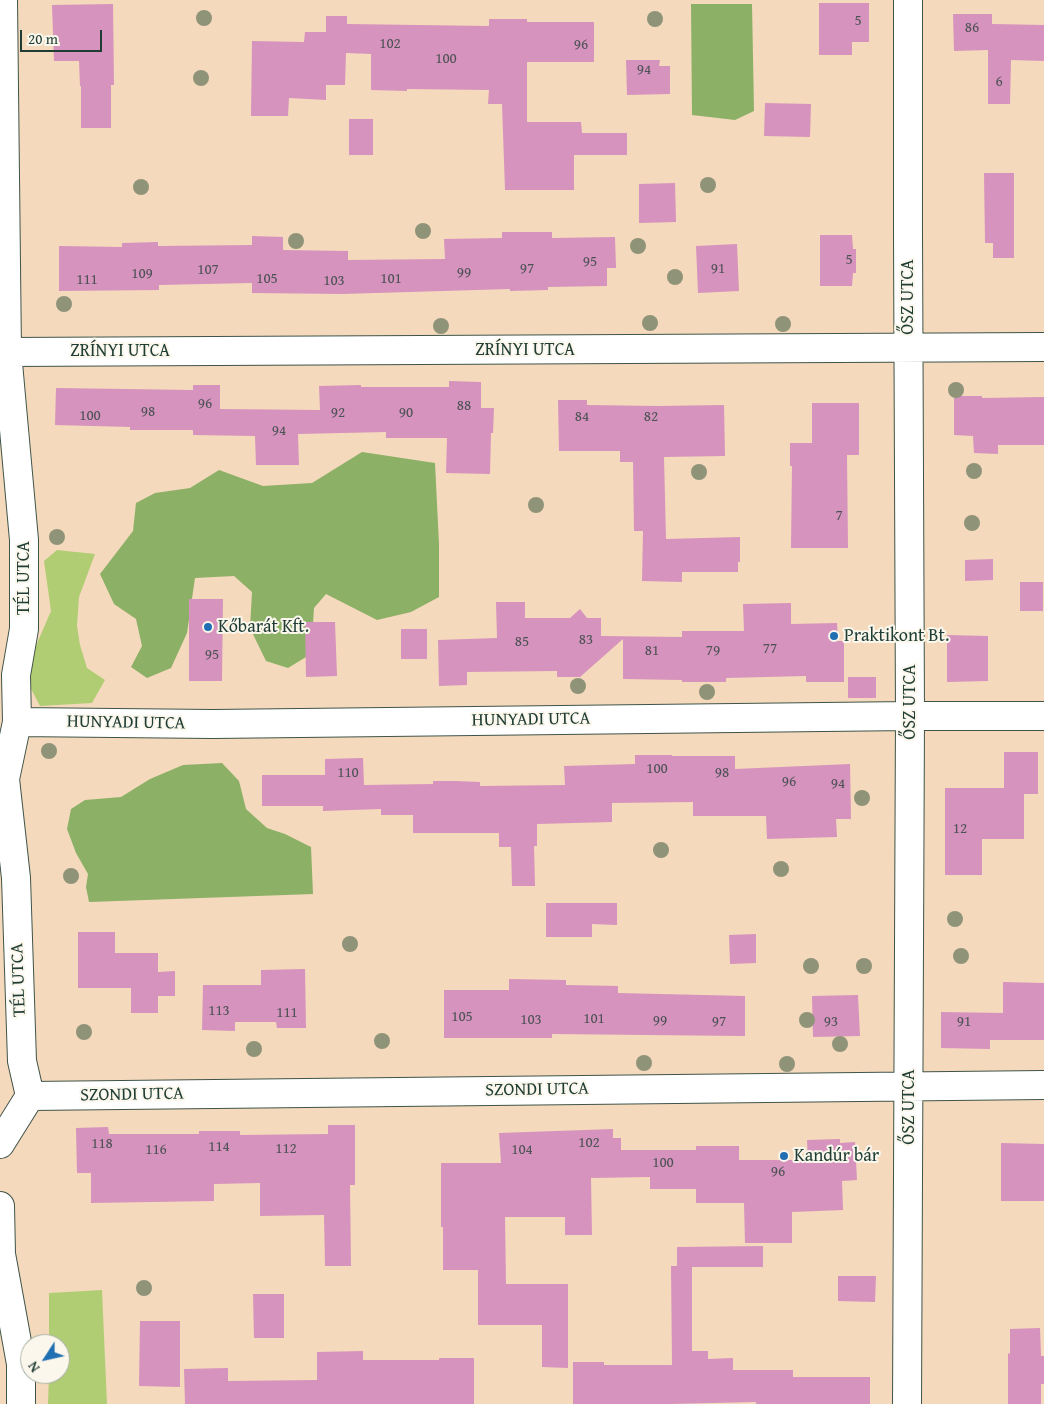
<!DOCTYPE html>
<meta charset="utf-8">
<style>
body{margin:0}
#map{position:relative;width:1044px;height:1404px;overflow:hidden;background:#f4d9bc;font-family:"Gentium Book Plus",serif}
canvas{display:block}
.north{position:absolute;left:20px;top:1334px;width:50px;height:50px;box-sizing:border-box;background:#fbf7ec;border:1px solid #a3ada2;border-radius:50%;rotate:235deg;font-size:14px;font-weight:700;line-height:20px;text-align:center;color:#1f3d34}
.north::after{content:'';display:block;margin:auto;width:18px;height:22px;background:#1f6fb2;clip-path:polygon(50% 0,100% 100%,50% 72%,0 100%)}
.scale{position:absolute;left:20px;top:30px;width:82px;height:22px;box-sizing:border-box;border:2px solid #1f3d34;border-top:0;padding-left:6px;font-size:15px;line-height:18px;white-space:nowrap;color:#1f3d34;-webkit-text-stroke:4px #fbf7ec;paint-order:stroke}
</style>
<div id="map">
<canvas width="1044" height="1404"></canvas>
<div class="north">N</div>
<div class="scale">20 m</div>
</div>
<script>
const ctx = document.querySelector('canvas').getContext('2d');
ctx.lineJoin = 'round';
function fill(path, color) {
  ctx.fillStyle = color;
  ctx.fill(path, 'evenodd');
}
function toPath(rows) {
  const path = new Path2D();
  for (const r of rows) {
    path.moveTo(r[0], r[1]);
    for (let i = 2; i < r.length; i += 2) path.lineTo(r[i], r[i + 1]);
  }
  return path;
}
function stroke(path, color, width, dash) {
  ctx.strokeStyle = color;
  ctx.lineWidth = width;
  ctx.lineCap = dash ? 'butt' : 'round';
  ctx.setLineDash(dash || []);
  ctx.stroke(path);
}
function label(font, color, halo, rows, align = 'center') {
  ctx.font = font + ' "Gentium Book Plus",serif';
  ctx.lineWidth = 4;
  ctx.setLineDash([]);
  ctx.textBaseline = 'middle';
  ctx.strokeStyle = halo;
  ctx.fillStyle = color;
  for (const [text, x, y, turn = 0] of rows) {
    ctx.save();
    ctx.translate(x, y);
    ctx.rotate((+turn || 0) * Math.PI / 180);
    ctx.textAlign = isNaN(turn) ? turn : align;
    if (halo) ctx.strokeText(text, 0, 0);
    ctx.fillText(text, 0, 0);
    ctx.restore();
  }
}
const green = toPath([
 [57,550,95,554,79,597,77,626,80,645,87,668,105,680,92,703,40,706,28,683,35,648,51,611,44,561],
 [102,1290,107,1404,48,1404,49,1374,60,1374,60,1344,49,1344,49,1293]
]);
const forest = toPath([
 [691,4,752,4,754,111,735,120,692,115],
 [362,452,435,463,439,544,439,597,411,612,377,620,326,594,314,608,311,654,288,668,266,661,250,628,252,592,234,576,195,578,187,633,171,668,147,678,131,667,142,646,136,619,114,604,100,574,133,531,136,503,155,493,190,488,219,470,263,486,312,483],
 [222,763,239,781,246,809,267,828,285,834,311,847,313,894,89,902,86,887,88,874,76,853,67,829,71,809,85,800,121,797,150,779,183,765]
]);
const building = toPath([
 [819,3,869,3,869,42,852,42,852,55,819,55],
 [113,4,114,85,111,85,111,128,81,128,81,86,80,86,79,61,54,61,52,5],
 [953,14,992,14,992,24,1044,25,1044,61,1011,60,1010,104,988,104,988,50,954,51],
 [326,16,347,16,347,24,489,26,489,19,527,19,527,22,594,22,594,62,527,62,527,122,581,122,582,133,627,133,627,155,574,155,574,190,505,190,502,104,488,104,489,90,407,89,407,91,371,90,371,54,346,53,345,85,326,85,326,100,289,98,288,116,251,116,252,41,304,42,305,32,326,32],
 [626,60,660,60,659,66,670,66,670,94,627,95],
 [765,103,811,104,810,137,764,136],
 [349,119,373,119,373,155,349,155],
 [984,173,1014,173,1014,258,993,258,993,243,985,243],
 [675,183,676,222,639,223,639,184],
 [502,232,552,232,552,238,615,237,616,268,607,268,607,286,548,287,548,290,510,291,510,289,342,294,252,293,252,283,159,285,159,290,59,291,59,246,122,247,122,243,158,242,158,246,252,245,252,236,283,237,283,250,348,251,348,260,445,259,444,239,502,238],
 [820,235,852,235,853,249,856,249,856,273,853,273,852,286,820,286],
 [737,244,739,291,698,293,696,246],
 [449,381,481,382,481,408,494,408,493,433,491,433,490,474,446,473,447,438,386,438,386,432,298,434,299,465,256,465,255,436,193,435,193,430,130,430,130,427,55,425,56,388,193,390,193,385,220,385,220,409,320,410,319,386,361,385,361,387,449,387],
 [954,396,982,396,982,398,1044,397,1044,445,998,445,998,454,974,453,973,436,954,435],
 [558,400,587,400,587,405,658,406,724,405,725,456,664,457,666,539,740,537,740,562,738,562,738,572,682,572,682,582,642,581,643,531,634,531,633,462,620,462,620,451,559,451],
 [812,403,859,403,859,455,847,455,848,548,791,548,792,466,790,466,790,443,812,443],
 [993,559,993,580,965,581,965,560],
 [1020,582,1043,582,1043,611,1020,611],
 [189,599,223,599,222,681,189,681],
 [496,602,525,602,525,618,570,618,580,609,587,618,601,618,601,636,682,637,682,631,744,631,743,604,791,603,791,624,837,623,838,641,844,641,844,682,806,682,806,676,726,678,726,682,682,682,682,680,623,679,623,639,580,677,557,677,557,671,467,672,467,685,439,686,438,640,497,638],
 [305,622,335,622,337,676,306,677],
 [401,629,427,629,427,659,401,659],
 [947,635,988,636,988,681,947,682],
 [848,677,876,677,876,698,848,698],
 [1004,752,1038,752,1038,794,1024,794,1024,839,982,839,982,875,945,875,945,788,1004,788],
 [635,755,672,755,672,756,735,756,735,769,850,764,851,819,836,819,837,837,767,839,766,816,693,816,693,802,612,803,612,822,537,824,537,846,534,846,535,886,512,886,511,847,499,847,499,833,413,833,413,815,381,815,381,809,323,811,323,806,262,806,262,775,325,775,325,759,363,758,364,785,433,784,433,781,456,781,480,782,480,786,565,785,564,766,635,764],
 [546,903,617,903,617,925,592,924,592,937,546,937],
 [78,932,115,932,115,953,158,953,158,972,175,971,175,996,158,996,158,1013,131,1013,131,988,78,988],
 [756,934,756,963,730,964,729,935],
 [305,969,306,1028,277,1028,276,1022,235,1022,235,1031,202,1030,203,985,261,985,261,970],
 [509,979,566,980,566,985,618,986,618,993,745,996,745,1036,552,1034,552,1038,444,1038,444,990,509,990],
 [1003,982,1044,983,1044,1040,990,1040,990,1049,941,1048,941,1012,1003,1013],
 [858,995,860,1036,813,1037,812,996],
 [328,1125,355,1125,355,1185,350,1185,351,1266,325,1266,324,1215,260,1216,260,1183,214,1184,214,1201,91,1203,91,1173,77,1173,76,1128,108,1127,109,1134,199,1134,199,1131,240,1131,240,1135,328,1134],
 [613,1129,613,1138,621,1138,621,1150,696,1150,696,1146,739,1146,739,1160,808,1160,807,1140,840,1139,840,1143,855,1142,857,1180,842,1181,843,1210,792,1212,792,1243,745,1243,744,1203,696,1203,696,1189,650,1189,650,1177,591,1178,592,1235,565,1235,565,1217,505,1217,506,1284,568,1284,568,1368,542,1367,542,1325,478,1325,478,1270,443,1270,443,1227,441,1227,441,1163,501,1163,499,1133],
 [1001,1143,1044,1144,1044,1201,1001,1201],
 [763,1246,763,1267,692,1267,692,1351,708,1351,708,1359,733,1358,733,1370,793,1370,793,1377,870,1377,870,1404,756,1404,756,1402,670,1404,573,1404,573,1362,604,1362,604,1365,672,1365,671,1266,677,1266,677,1247],
 [838,1276,876,1276,875,1302,838,1301],
 [253,1294,284,1294,284,1338,254,1338],
 [140,1321,180,1321,180,1387,139,1386],
 [1040,1328,1041,1356,1044,1356,1044,1384,1041,1384,1041,1404,1008,1404,1008,1353,1010,1354,1010,1329],
 [363,1351,363,1360,439,1360,439,1358,474,1358,474,1404,185,1404,184,1369,228,1368,228,1381,317,1380,317,1352]
]);
const minor = toPath([
 [7,352,1044,347],
 [17,722,213,724,910,716,1044,716],
 [30,1096,1044,1085],
 [0,1144,30,1096,22,1061,16,878,5,779,17,722,16,675,24,629,24,540,7,352,3,0],
 [0,1206,1,1254,21,1364,21,1404],
 [907,1404,910,716,908,235,908,0]
]);
const trees = [
 [204,18],
 [655,19],
 [201,78],
 [708,185],
 [141,187],
 [423,231],
 [296,241],
 [638,246],
 [675,277],
 [64,304],
 [650,323],
 [783,324],
 [441,326],
 [956,390],
 [974,471],
 [699,472],
 [536,505],
 [972,523],
 [57,537],
 [578,686],
 [707,692],
 [49,751],
 [862,798],
 [661,850],
 [781,869],
 [71,876],
 [955,919],
 [350,944],
 [961,956],
 [811,966],
 [864,966],
 [807,1020],
 [84,1032],
 [382,1041],
 [840,1044],
 [254,1049],
 [644,1063],
 [787,1064],
 [144,1288]
];
const markers = [
 [208,627,5,"#1f6fb2"],
 [834,636,5,"#1f6fb2"],
 [784,1156,5,"#1f6fb2"]
];
const numberNames = [
 ["5",858,21],
 ["86",972,28],
 ["102",390,44],
 ["96",581,45],
 ["100",446,59],
 ["94",644,70],
 ["6",999,82],
 ["5",849,260],
 ["95",590,262],
 ["97",527,269],
 ["91",718,269],
 ["107",208,270],
 ["99",464,273],
 ["109",142,274],
 ["105",267,279],
 ["101",391,279],
 ["111",87,280],
 ["103",334,281],
 ["96",205,404],
 ["88",464,406],
 ["98",148,412],
 ["92",338,413],
 ["90",406,413],
 ["100",90,416],
 ["84",582,417],
 ["82",651,417],
 ["94",279,431],
 ["7",839,516],
 ["83",586,640],
 ["85",522,642],
 ["77",770,649],
 ["81",652,651],
 ["79",713,651],
 ["95",212,655],
 ["100",657,769],
 ["110",348,773],
 ["98",722,773],
 ["96",789,782],
 ["94",838,784],
 ["12",960,829],
 ["113",219,1011],
 ["111",287,1013],
 ["105",462,1017],
 ["101",594,1019],
 ["103",531,1020],
 ["99",660,1021],
 ["97",719,1022],
 ["93",831,1022],
 ["91",964,1022],
 ["102",589,1143],
 ["118",102,1144],
 ["114",219,1147],
 ["112",286,1149],
 ["116",156,1150],
 ["104",522,1150],
 ["100",663,1163],
 ["96",778,1172]
];
const streetNames = [
 ["ŐSZ UTCA",908,297,-90],
 ["ZRÍNYI UTCA",525,350],
 ["ZRÍNYI UTCA",120,351],
 ["TÉL UTCA",24,578,-90],
 ["ŐSZ UTCA",910,702,-90],
 ["HUNYADI UTCA",531,720,-1],
 ["HUNYADI UTCA",126,723,1],
 ["TÉL UTCA",19,980,-92],
 ["SZONDI UTCA",537,1090,-1],
 ["SZONDI UTCA",132,1095,-1],
 ["ŐSZ UTCA",909,1107,-90]
];
const poiNames = [
 ["Kőbarát Kft.",218,627],
 ["Praktikont Bt.",844,636],
 ["Kandúr bár",794,1156]
];
fill(green, '#b1cd74');
fill(forest, '#8cb066');
fill(building, '#d693bd');
stroke(minor, '#3f5448', 30);
stroke(minor, '#fff', 28);
ctx.fillStyle = '#8f9378';
for (const [x, y] of trees) {
  ctx.beginPath();
  ctx.arc(x, y, 8, 0, 2 * Math.PI);
  ctx.fill();
}
for (const [x, y, r, color] of markers) {
  const dot = new Path2D();
  dot.arc(x, y, r, 0, 2 * Math.PI);
  ctx.fillStyle = color;
  ctx.fill(dot);
  stroke(dot, '#fbf7ec', 2);
}
label('15px', '#4d5256', null, numberNames);
label('18px', '#1f3d34', '#fbf7ec', streetNames);
label('18px', '#1f3d34', '#fbf7ec', poiNames, 'left');
</script>
